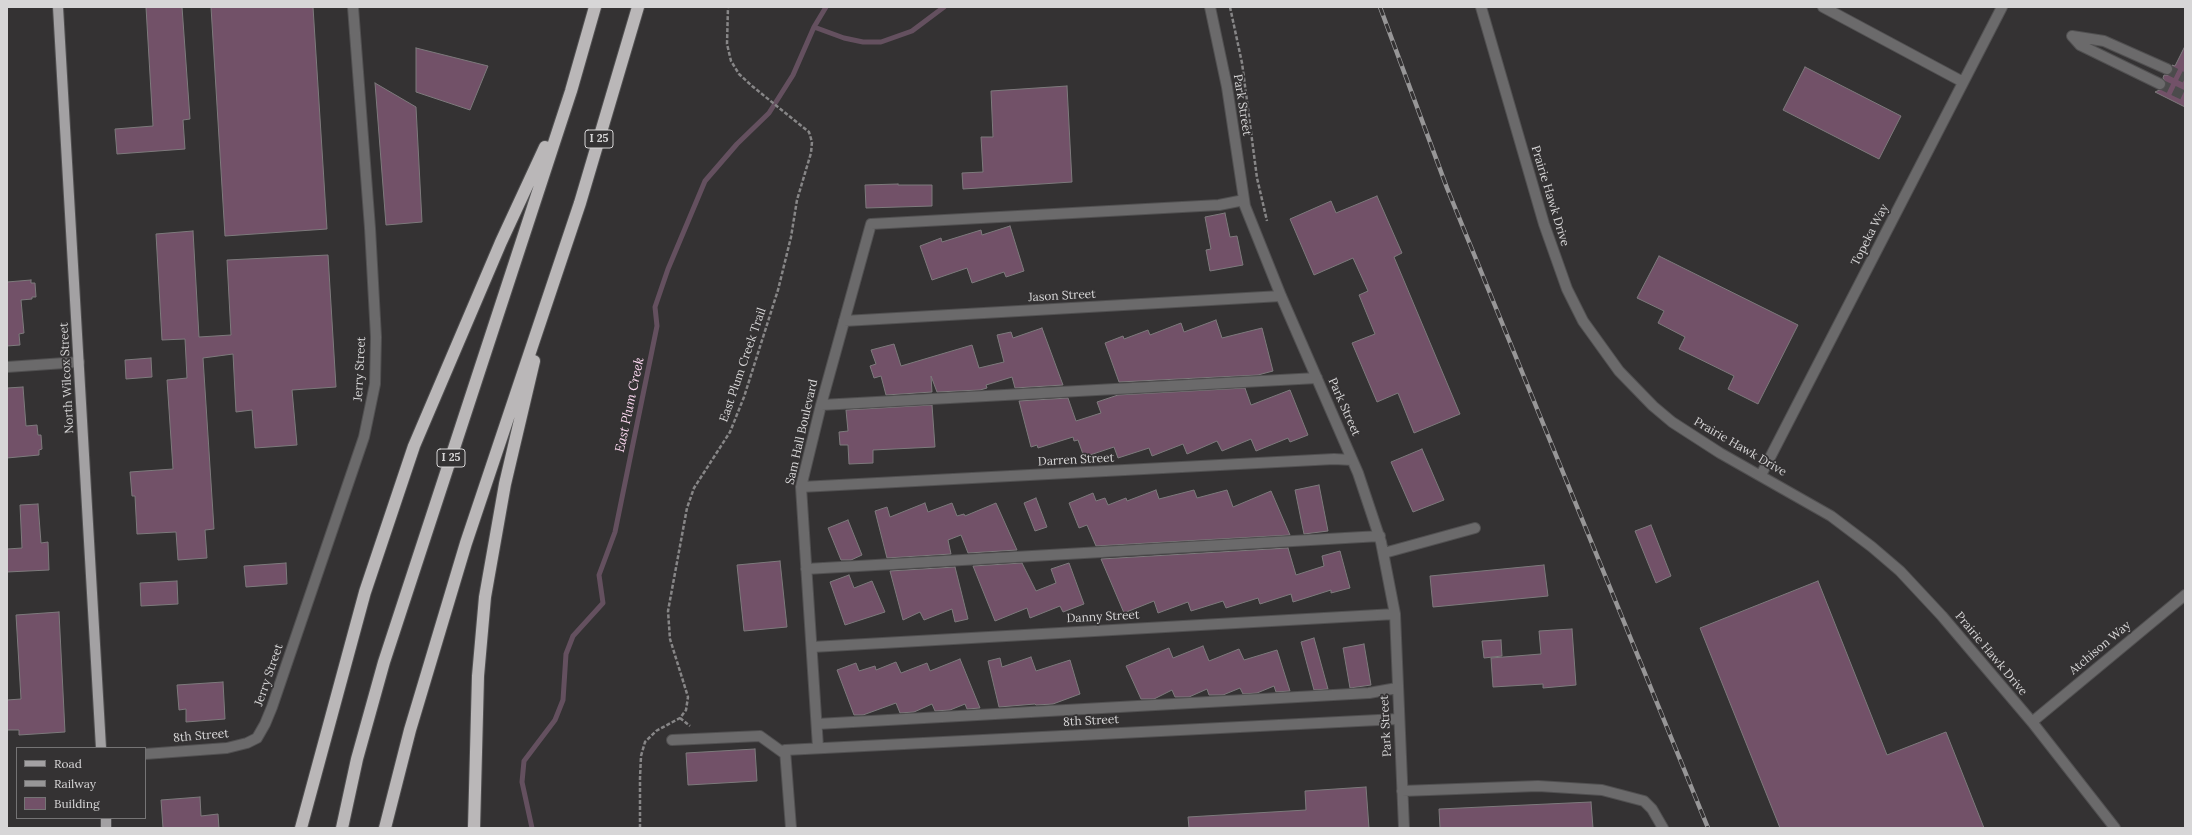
<!DOCTYPE html>
<style>
body{margin:0}
#map{position:relative;width:2192px;height:835px;overflow:hidden;background:#343233;font-family:Lora,serif}
canvas{display:block}
.frame{position:absolute;inset:0;border:8px solid #d7d6d7;pointer-events:none}
.legend{position:absolute;left:16px;top:747px;width:130px;height:72px;box-sizing:border-box;background:#343233;border:1px solid #757475;margin:0;padding:5px 7px;list-style:none;font-size:12px;color:#d7d6d7}
.legend li{display:flex;align-items:center;gap:8px;height:20px}
.legend b{width:20px;border:1px solid #757475}
</style>
<div id="map">
<canvas width="2192" height="835"></canvas>
<div class="frame"></div>
<ul class="legend">
<li><b style="height:5px;background:#a3a1a3"></b>Road</li>
<li><b style="height:5px;background:#979697"></b>Railway</li>
<li><b style="height:11px;background:#725168"></b>Building</li>
</ul>
</div>
<script>
const ctx = document.querySelector('canvas').getContext('2d');
ctx.lineJoin = 'round';
function toPath(rows) {
  const path = new Path2D();
  for (const r of rows) {
    path.moveTo(r[0], r[1]);
    for (let i = 2; i < r.length; i += 2) path.lineTo(r[i], r[i + 1]);
  }
  return path;
}
function stroke(path, color, width, dash) {
  ctx.strokeStyle = color;
  ctx.lineWidth = width;
  ctx.lineCap = dash ? 'butt' : 'round';
  ctx.setLineDash(dash || []);
  ctx.stroke(path);
}
function fill(path, color) {
  ctx.fillStyle = color;
  ctx.fill(path, 'evenodd');
}
function label(font, color, halo, rows, align = 'center') {
  ctx.font = font + ' Lora,serif';
  ctx.lineWidth = 3.5;
  ctx.setLineDash([]);
  ctx.textBaseline = 'middle';
  ctx.strokeStyle = halo;
  ctx.fillStyle = color;
  for (const [text, x, y, turn = 0] of rows) {
    ctx.save();
    ctx.translate(x, y);
    ctx.rotate((+turn || 0) * Math.PI / 180);
    ctx.textAlign = isNaN(turn) ? turn : align;
    if (halo) ctx.strokeText(text, 0, 0);
    ctx.fillText(text, 0, 0);
    ctx.restore();
  }
}
const stream = toPath([
 [814,27,844,38,863,42,881,42,912,31,944,7],
 [532,828,522,782,524,761,555,720,563,700,566,654,573,636,603,603,599,575,615,532,657,326,655,307,668,269,705,181,737,144,769,113,793,75,814,27,826,7]
]);
const building = toPath([
 [146,7,182,7,190,119,183,120,185,149,117,154,115,129,153,126,146,7],
 [211,7,313,7,327,229,225,236,211,7],
 [2185,46,2185,107,2155,92,2166,87,2166,83,2163,78,2164,75,2168,75,2173,72,2172,65,2175,66,2185,46],
 [416,48,488,66,470,110,416,92,416,48],
 [1805,67,1901,116,1879,159,1783,110,1805,67],
 [375,83,416,107,422,222,386,225,375,83],
 [1067,86,1072,182,963,189,962,173,983,172,981,137,993,137,991,91,1067,86],
 [898,184,898,185,932,185,932,206,866,208,865,185,898,184],
 [1377,196,1402,253,1394,257,1460,414,1414,433,1398,393,1377,402,1352,343,1375,334,1359,295,1368,291,1353,258,1314,275,1290,219,1331,201,1336,213,1377,196],
 [1225,213,1230,237,1237,236,1243,265,1210,271,1206,250,1211,249,1205,217,1225,213],
 [1010,226,1024,271,1006,277,1004,272,972,283,967,268,932,280,920,246,941,238,942,242,981,230,982,235,1010,226],
 [193,231,199,337,231,335,227,260,328,255,336,387,292,390,297,445,255,448,252,410,236,412,233,354,203,358,214,529,205,530,207,558,178,560,176,532,137,534,135,496,132,496,130,472,173,469,167,380,187,378,185,339,162,340,156,234,193,231],
 [1659,256,1798,325,1758,404,1728,389,1734,376,1679,349,1685,337,1658,323,1664,311,1637,298,1659,256],
 [31,280,31,283,35,283,36,297,32,297,32,299,21,300,24,333,19,334,20,345,7,346,7,282,31,280],
 [1216,320,1222,338,1262,328,1273,371,1258,375,1119,382,1105,343,1123,336,1124,339,1148,330,1150,335,1181,323,1184,332,1216,320],
 [1042,328,1063,385,1015,388,1012,377,986,385,987,388,980,390,937,392,931,376,932,392,886,395,881,376,874,378,870,366,876,364,871,350,894,344,901,366,972,345,979,368,1004,362,997,335,1011,332,1013,338,1042,328],
 [151,358,152,377,126,379,125,360,151,358],
 [23,387,26,426,37,425,38,435,41,435,42,449,39,450,39,455,7,458,7,388,23,387],
 [1245,388,1251,405,1290,390,1308,435,1290,442,1288,438,1256,451,1251,439,1222,451,1217,441,1187,454,1183,444,1152,456,1149,448,1118,458,1114,447,1084,457,1078,440,1074,441,1073,437,1038,448,1037,445,1031,447,1019,401,1068,398,1076,421,1101,413,1097,402,1118,395,1245,388],
 [932,405,935,447,873,450,873,463,849,464,848,445,840,445,839,432,848,431,846,410,932,405],
 [1422,449,1444,500,1413,512,1391,462,1422,449],
 [1319,485,1328,531,1304,534,1295,490,1319,485],
 [1156,490,1159,499,1194,490,1197,498,1227,490,1233,507,1271,491,1290,535,1096,546,1087,525,1079,528,1069,503,1093,493,1096,501,1105,498,1108,505,1126,498,1127,501,1156,490],
 [1036,498,1047,527,1035,531,1024,503,1036,498],
 [925,503,928,512,952,503,957,516,964,514,965,516,996,503,1017,550,968,553,961,535,948,540,951,554,887,558,875,511,887,507,890,517,925,503],
 [38,504,41,543,48,542,49,570,7,572,7,549,22,548,20,505,38,504],
 [848,520,862,555,851,560,841,560,828,528,848,520],
 [1651,525,1671,576,1656,583,1635,531,1651,525],
 [1288,548,1296,575,1324,566,1322,556,1340,551,1350,588,1331,593,1331,590,1293,602,1291,594,1260,604,1258,598,1226,608,1223,601,1191,611,1188,602,1158,613,1154,601,1124,613,1101,559,1288,548],
 [780,561,787,627,744,631,737,565,780,561],
 [286,563,287,584,246,587,244,566,286,563],
 [1022,563,1036,591,1056,583,1051,569,1069,563,1084,604,1063,612,1060,606,1030,618,1027,608,995,621,973,566,1022,563],
 [1544,565,1548,596,1433,607,1430,576,1544,565],
 [955,567,968,619,955,622,952,609,924,620,920,612,903,620,890,571,955,567],
 [849,575,854,588,872,581,885,612,845,625,830,582,849,575],
 [177,581,178,604,141,606,140,583,177,581],
 [1818,581,1887,755,1946,732,1984,828,1780,828,1700,628,1818,581],
 [59,612,65,732,19,735,19,730,7,730,7,700,21,699,16,615,59,612],
 [1572,629,1576,685,1543,688,1543,684,1493,687,1491,658,1541,654,1539,631,1572,629],
 [1314,638,1328,689,1314,690,1301,642,1314,638],
 [1501,640,1502,656,1484,658,1482,641,1501,640],
 [1364,644,1371,685,1350,688,1343,648,1364,644],
 [1203,646,1209,661,1239,649,1244,660,1277,650,1290,691,1276,692,1274,686,1257,693,1243,694,1240,688,1223,695,1209,695,1207,689,1189,697,1175,697,1172,690,1154,699,1141,699,1126,666,1169,648,1173,658,1203,646],
 [1031,657,1036,671,1070,660,1080,694,1053,704,1036,705,1035,704,999,707,988,661,1000,658,1002,667,1031,657],
 [960,659,980,708,967,709,965,704,950,710,935,711,932,704,914,712,900,713,896,703,863,715,854,715,837,670,856,663,859,671,875,666,876,670,896,662,901,673,927,663,930,671,960,659],
 [223,682,225,719,186,722,186,709,179,710,177,685,223,682],
 [755,749,757,781,688,785,686,753,755,749],
 [1366,787,1369,828,1189,828,1188,817,1306,810,1305,791,1366,787],
 [200,797,201,816,218,814,219,828,163,828,161,800,200,797],
 [1591,802,1593,828,1440,828,1439,809,1591,802]
]);
const minorTunnel = toPath([
 [2167,69,2185,78],
 [2160,84,2185,96]
]);
const path = toPath([
 [1230,7,1242,63,1257,178,1267,221],
 [680,718,690,726],
 [640,828,640,778,641,756,645,742,656,731,680,718,686,710,688,697,670,639,668,611,687,508,694,488,730,432,744,397,778,290,791,237,797,200,811,153,812,142,809,132,752,86,739,74,731,61,727,44,728,7]
]);
const minor = toPath([
 [1210,7,1227,87,1245,206,1281,296,1358,473,1381,542,1395,614,1404,828],
 [1481,7,1544,224,1567,289,1583,321,1619,371,1653,406,1672,422,1720,453,1831,516,1872,547,1900,571,1942,616,2032,722,2115,828],
 [1823,7,1963,82],
 [2072,36,2104,41,2167,69],
 [2072,36,2080,45,2160,84],
 [844,321,1281,296],
 [7,367,79,362],
 [821,405,1317,378],
 [1761,475,2002,7],
 [801,487,1334,459,1352,460],
 [1384,553,1475,528],
 [806,569,1380,536],
 [812,647,1395,614],
 [2032,722,2185,595],
 [817,724,1369,693,1397,688],
 [672,740,760,736,785,754],
 [818,747,801,487,821,405,871,224,1219,205,1244,200],
 [145,754,227,748,247,743,257,738,265,724,272,707,364,437,375,384,376,337,370,228,353,7],
 [1402,791,1538,786,1602,790,1644,801,1652,809,1663,828],
 [791,828,785,750,1398,719]
]);
const major = toPath([
 [58,7,101,748],
 [106,818,106,828]
]);
const highway = toPath([
 [301,828,365,592,414,446,501,242,545,147],
 [342,828,357,759,384,662,571,91,595,7],
 [385,828,410,730,466,543,580,203,638,7],
 [474,828,478,676,485,597,505,484,534,361]
]);
const rail = toPath([
 [1380,7,1447,188,1708,828]
]);
const shields = [
 [599,139,28],
 [451,458,28]
];
const shieldNames = [
 ["I 25",599,139],
 ["I 25",451,458]
];
const streetNames = [
 ["Park Street",1242,105,81],
 ["Prairie Hawk Drive",1550,196,73],
 ["Topeka Way",1870,235,-63],
 ["Jason Street",1062,296,-3],
 ["East Plum Creek Trail",743,365,-71],
 ["Jerry Street",360,369,-87],
 ["North Wilcox Street",67,378,-93],
 ["Park Street",1344,407,66],
 ["Sam Hall Boulevard",802,432,-77],
 ["Prairie Hawk Drive",1740,447,30],
 ["Darren Street",1076,460,-3],
 ["Danny Street",1103,617,-3],
 ["Atchison Way",2100,648,-40],
 ["Prairie Hawk Drive",1991,654,50],
 ["Jerry Street",269,675,-71],
 ["8th Street",1091,721,-3],
 ["Park Street",1386,726,-93],
 ["8th Street",201,736,-5]
];
const waterNames = [
 ["East Plum Creek",630,405,-78]
];
stroke(stream, '#64505f', 5);
fill(building, '#725168');
stroke(building, '#7d7a7c', 1);
stroke(minorTunnel, '#4c4b4c', 10, [10, 5]);
stroke(minor, '#515051', 12);
stroke(major, '#515051', 12);
stroke(highway, '#515051', 14);
stroke(path, '#878687', 2.5, [4, 2]);
stroke(minor, '#6b6a6b', 10);
stroke(major, '#a3a1a3', 10);
stroke(highway, '#bab7b8', 12);
stroke(rail, '#979697', 4.5);
stroke(rail, '#343233', 3, [9]);
for (const [x, y, w] of shields) {
  const box = new Path2D();
  box.roundRect(x - w / 2, y - 9, w, 18, 3);
  ctx.fillStyle = '#343233';
  ctx.fill(box);
  stroke(box, '#d7d6d7', 1);
}
label('bold 11px', '#d7d6d7', null, shieldNames);
label('12px', '#d7d6d7', '#343233', streetNames);
label('italic 13px', '#fcd8f0', '#343233', waterNames);
</script>
